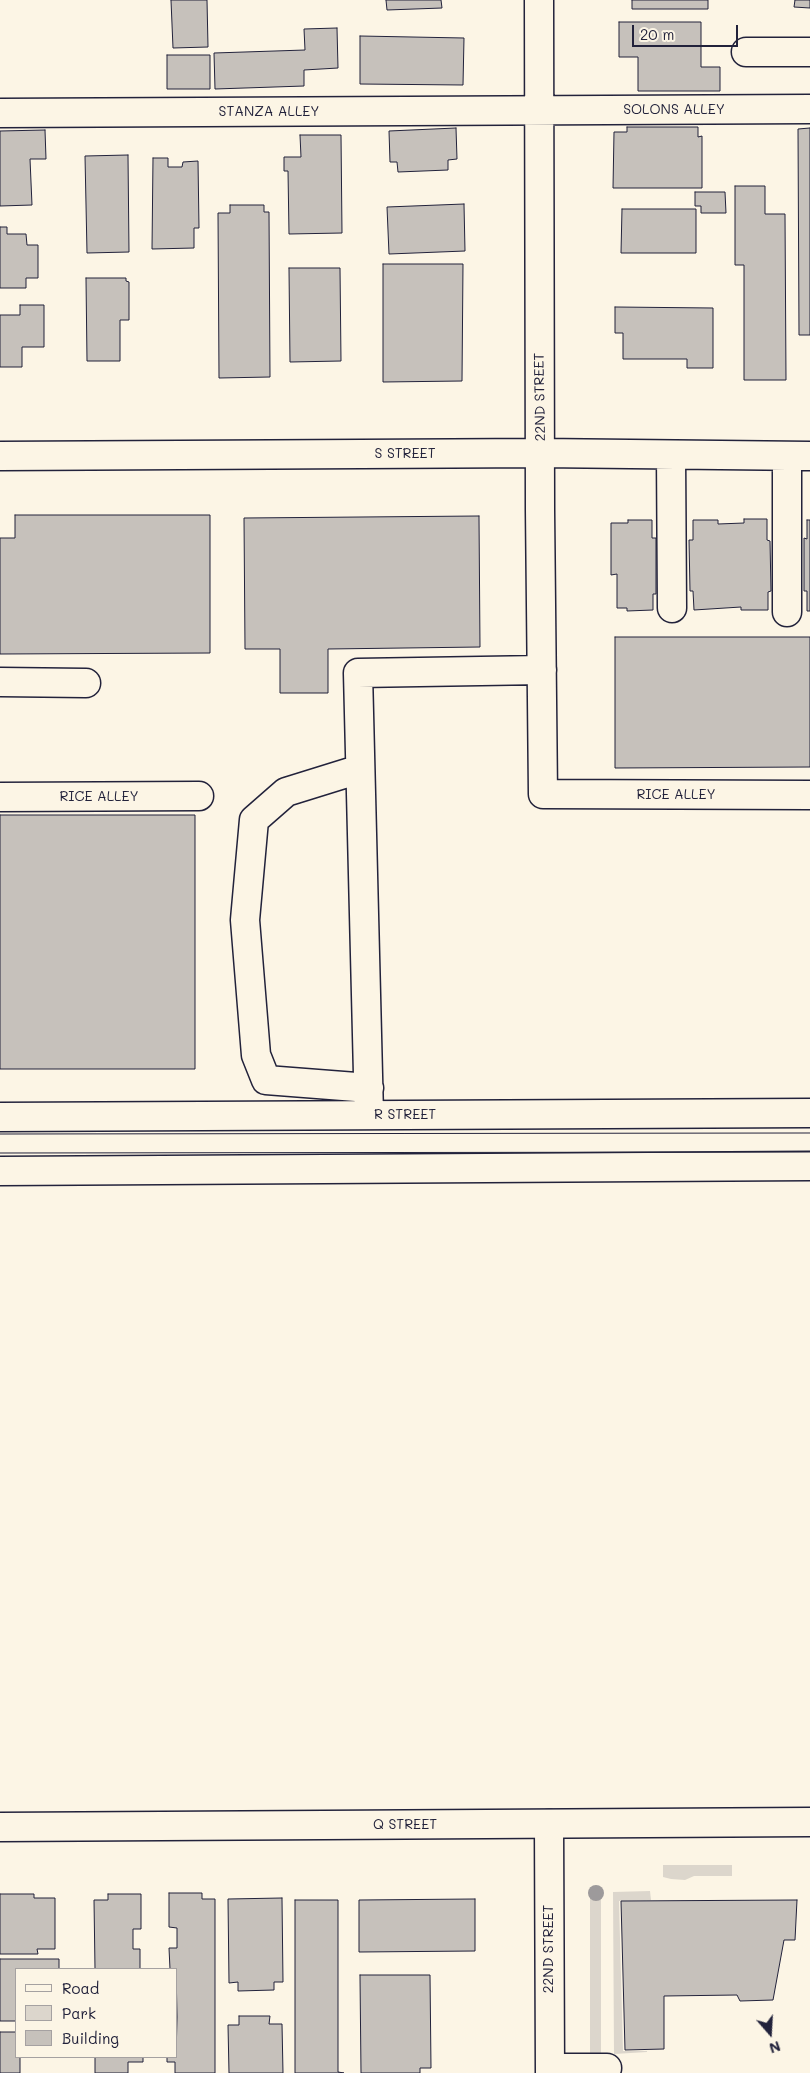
<!DOCTYPE html>
<style>
body{margin:0}
#map{position:relative;width:810px;height:2073px;overflow:hidden;background:#fcf5e5;font-family:Mali,sans-serif}
canvas{display:block}
.legend{position:absolute;left:15px;top:1968px;width:162px;height:90px;box-sizing:border-box;background:#fcf5e5;border:1px solid #a5a1a1;margin:0;padding:6px 9px;list-style:none;font-size:15px;color:#22223b}
.legend li{display:flex;align-items:center;gap:10px;height:25px}
.legend b{width:25px;border:1px solid #a5a1a1}
.north{position:absolute;left:745px;top:2008px;width:50px;height:50px;-webkit-text-stroke:4px #fcf5e5;paint-order:stroke;rotate:161deg;font-size:14px;font-weight:700;line-height:20px;text-align:center;color:#22223b}
.north::after{content:'';display:block;margin:auto;width:18px;height:22px;background:#22223b;clip-path:polygon(50% 0,100% 100%,50% 72%,0 100%)}
.scale{position:absolute;left:632px;top:25px;width:106px;height:22px;box-sizing:border-box;border:2px solid #22223b;border-top:0;padding-left:6px;font-size:15px;line-height:18px;white-space:nowrap;color:#22223b;-webkit-text-stroke:4px #fcf5e5;paint-order:stroke}
</style>
<div id="map">
<canvas width="810" height="2073"></canvas>
<ul class="legend">
<li><b style="height:6px;background:#fcf5e5"></b>Road</li>
<li><b style="height:14px;background:#dcd6cc"></b>Park</li>
<li><b style="height:14px;background:#c6c1bb"></b>Building</li>
</ul>
<div class="north">N</div>
<div class="scale">20 m</div>
</div>
<script>
const ctx = document.querySelector('canvas').getContext('2d');
ctx.lineJoin = 'round';
function fill(path, color) {
  ctx.fillStyle = color;
  ctx.fill(path, 'evenodd');
}
function toPath(rows) {
  const path = new Path2D();
  for (const r of rows) {
    path.moveTo(r[0], r[1]);
    for (let i = 2; i < r.length; i += 2) path.lineTo(r[i], r[i + 1]);
  }
  return path;
}
function stroke(path, color, width, dash) {
  ctx.strokeStyle = color;
  ctx.lineWidth = width;
  ctx.lineCap = dash ? 'butt' : 'round';
  ctx.setLineDash(dash || []);
  ctx.stroke(path);
}
function label(font, color, halo, rows, align = 'center') {
  ctx.font = font + ' Mali,sans-serif';
  ctx.lineWidth = 5;
  ctx.setLineDash([]);
  ctx.textBaseline = 'middle';
  ctx.strokeStyle = halo;
  ctx.fillStyle = color;
  for (const [text, x, y, turn = 0] of rows) {
    ctx.save();
    ctx.translate(x, y);
    ctx.rotate((+turn || 0) * Math.PI / 180);
    ctx.textAlign = isNaN(turn) ? turn : align;
    if (halo) ctx.strokeText(text, 0, 0);
    ctx.fillText(text, 0, 0);
    ctx.restore();
  }
}
const green = toPath([
 [663,1865,732,1865,732,1876,694,1876,685,1880,671,1879,663,1877],
 [590,1887,601,1887,601,2055,590,2055],
 [650,1891,651,1900,619,1901,623,2051,647,2051,647,2052,614,2054,613,1892]
]);
const building = toPath([
 [171,0,207,0,208,47,173,48,171,0],
 [386,0,441,0,442,8,387,10,386,0],
 [632,0,708,0,708,9,632,9,632,0],
 [795,0,810,0,810,8,794,7,795,0],
 [619,22,701,22,701,67,720,67,720,91,638,91,638,57,619,57,619,22],
 [337,28,338,68,304,70,304,86,215,89,214,53,305,50,304,29,337,28],
 [360,36,464,38,463,85,360,84,360,36],
 [167,55,210,55,210,89,167,89,167,55],
 [627,127,698,127,698,137,702,136,702,188,613,188,614,132,627,132,627,127],
 [456,128,457,159,448,160,448,170,398,172,397,162,390,162,389,131,456,128],
 [810,128,810,335,799,335,798,129,810,128],
 [45,130,46,159,30,159,32,205,0,206,0,131,45,130],
 [300,135,341,135,342,233,289,234,288,171,284,171,284,157,301,157,300,135],
 [128,155,129,252,87,253,85,156,128,155],
 [153,158,168,158,168,167,182,167,183,162,198,161,199,228,194,228,194,248,152,249,153,158],
 [735,186,765,186,765,214,785,214,786,380,744,380,744,265,735,265,735,186],
 [695,192,725,192,726,213,701,213,701,206,695,206,695,192],
 [464,204,465,251,389,254,387,207,464,204],
 [230,205,264,205,264,212,269,212,270,377,219,378,218,213,230,213,230,205],
 [622,209,696,209,696,253,621,253,622,209],
 [0,227,7,227,7,234,26,234,27,245,38,245,38,278,26,278,26,288,0,288,0,227],
 [383,264,463,264,462,381,383,382,383,264],
 [289,268,340,268,341,361,290,362,289,268],
 [86,278,126,278,126,281,129,282,129,320,120,320,120,361,87,361,86,278],
 [20,305,44,305,44,347,22,347,22,367,0,367,0,315,20,315,20,305],
 [615,307,713,308,713,368,687,368,687,359,623,359,623,333,615,333,615,307],
 [15,515,210,515,210,653,0,654,0,538,15,538,15,515],
 [479,516,480,647,328,649,328,693,280,693,280,649,245,649,244,518,479,516],
 [744,519,767,519,767,540,770,541,771,591,768,592,768,610,741,610,741,607,694,610,693,591,690,591,689,540,693,540,693,520,718,520,718,524,744,523,744,519],
 [628,520,652,520,652,538,656,538,656,594,653,594,653,610,627,611,627,608,617,608,617,574,611,575,611,523,628,523,628,520],
 [807,520,810,520,810,611,807,611,807,591,804,591,804,538,807,539,807,520],
 [615,637,810,637,810,767,615,768,615,637],
 [0,815,195,815,195,1069,0,1069,0,815],
 [169,1893,202,1893,202,1899,215,1899,215,2073,175,2073,175,2062,167,2062,167,2057,176,2057,177,2017,176,1969,170,1969,169,1948,177,1948,177,1928,169,1927,169,1893],
 [0,1894,34,1894,34,1898,55,1898,55,1949,37,1949,38,1954,0,1954,0,1894],
 [108,1894,141,1894,141,1929,133,1929,133,1949,140,1949,140,1969,95,1969,94,1900,108,1900,108,1894],
 [282,1898,283,1982,274,1982,274,1990,238,1991,238,1982,229,1983,228,1899,282,1898],
 [475,1899,475,1951,359,1952,359,1900,475,1899],
 [295,1900,338,1900,338,2072,344,2073,295,2073,295,1900],
 [797,1900,795,1940,784,1940,773,2000,740,2001,737,1995,664,1996,664,2049,625,2050,621,1901,797,1900],
 [0,1959,59,1959,59,1969,16,1969,16,2021,0,2021,0,1959],
 [360,1975,430,1975,431,2068,420,2068,420,2073,361,2073,360,1975],
 [239,2016,270,2016,269,2024,282,2024,283,2073,229,2073,228,2025,239,2025,239,2016],
 [0,2032,16,2032,16,2057,20,2057,20,2073,0,2073,0,2032],
 [95,2057,143,2057,143,2062,128,2062,128,2073,95,2073,95,2057]
]);
const minor = toPath([
 [539,0,540,510,543,794,810,795],
 [746,52,810,52],
 [0,113,810,109],
 [671,455,672,608],
 [0,456,541,453,810,456],
 [787,456,787,612],
 [0,682,86,683],
 [360,769,286,792,254,820,245,920,256,1055,266,1080,369,1088],
 [0,797,199,796],
 [369,1115,358,673,542,670],
 [0,1117,810,1113],
 [0,1171,810,1166],
 [549,1824,550,2073],
 [550,2068,607,2068]
]);
const major = toPath([
 [0,1827,810,1822]
]);
const tram = toPath([
 [0,1134,810,1133],
 [0,1153,810,1152]
]);
const trees = [
 [596,1893]
];
const streetNames = [
 ["SOLONS ALLEY",674,110],
 ["STANZA ALLEY",269,112],
 ["22ND STREET",540,397,-91],
 ["S STREET",405,454],
 ["RICE ALLEY",676,795],
 ["RICE ALLEY",99,797],
 ["R STREET",405,1115],
 ["Q STREET",405,1825],
 ["22ND STREET",549,1949,-90]
];
fill(green, '#dcd6cc');
fill(building, '#c6c1bb');
stroke(building, '#22223b', 1);
stroke(minor, '#22223b', 31);
stroke(major, '#22223b', 31);
stroke(minor, '#fcf5e5', 28);
stroke(major, '#fcf5e5', 28);
stroke(tram, '#22223b', 1);
ctx.fillStyle = '#9d9a9b';
for (const [x, y] of trees) {
  ctx.beginPath();
  ctx.arc(x, y, 8, 0, 2 * Math.PI);
  ctx.fill();
}
label('14px', '#22223b', '#fcf5e5', streetNames);
</script>
